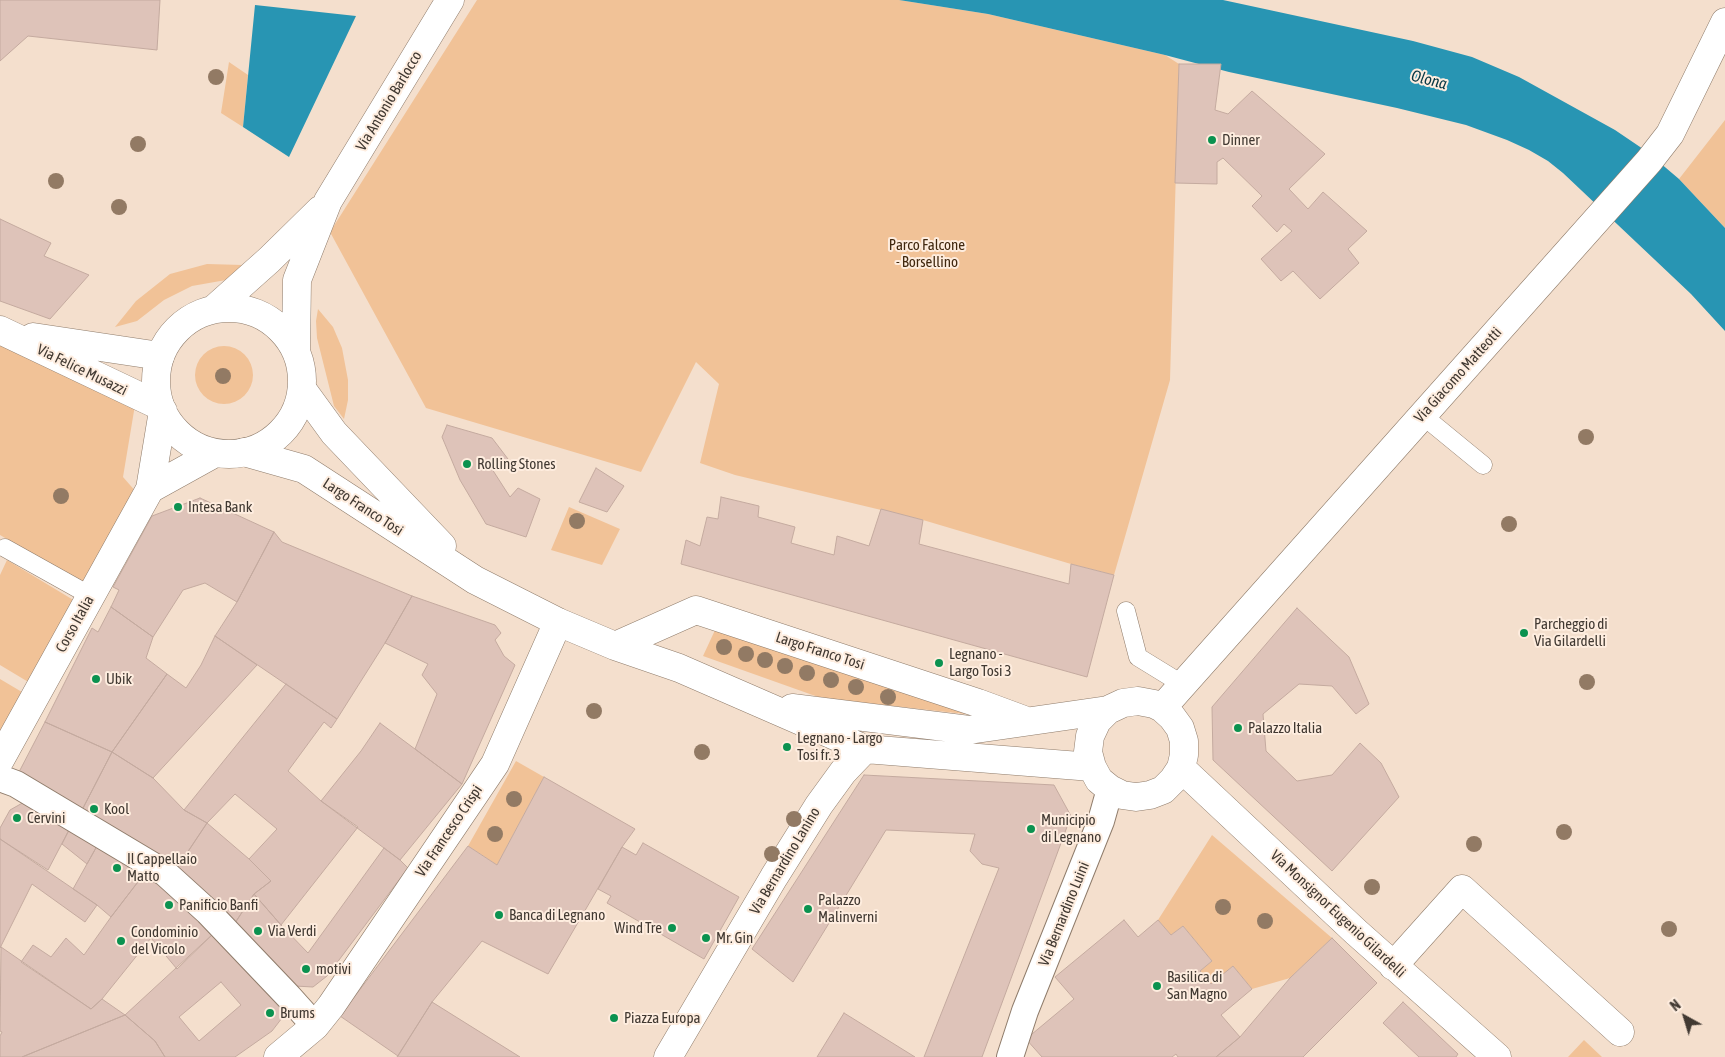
<!DOCTYPE html>
<style>
body{margin:0}
#map{position:relative;width:1725px;height:1057px;overflow:hidden;background:#f4dfcd;font-family:"Asap Condensed",sans-serif}
canvas{display:block}
.north{position:absolute;left:1660px;top:992px;width:50px;height:50px;-webkit-text-stroke:4px #feeddf;paint-order:stroke;rotate:321deg;font-size:14px;font-weight:700;line-height:20px;text-align:center;color:#413932}
.north::after{content:'';display:block;margin:auto;width:18px;height:22px;background:#413932;clip-path:polygon(50% 0,100% 100%,50% 72%,0 100%)}
</style>
<div id="map">
<canvas width="1725" height="1057"></canvas>
<div class="north">N</div>
</div>
<script>
const ctx = document.querySelector('canvas').getContext('2d');
ctx.lineJoin = 'round';
function fill(path, color) {
  ctx.fillStyle = color;
  ctx.fill(path, 'evenodd');
}
function toPath(rows) {
  const path = new Path2D();
  for (const r of rows) {
    if (r.length === 3) {
      path.moveTo(r[0] + r[2], r[1]);
      path.arc(r[0], r[1], r[2], 0, 2 * Math.PI);
      continue;
    }
    path.moveTo(r[0], r[1]);
    for (let i = 2; i < r.length; i += 2) path.lineTo(r[i], r[i + 1]);
  }
  return path;
}
function stroke(path, color, width, dash) {
  ctx.strokeStyle = color;
  ctx.lineWidth = width;
  ctx.lineCap = dash ? 'butt' : 'round';
  ctx.setLineDash(dash || []);
  ctx.stroke(path);
}
function label(font, color, halo, rows, align = 'center') {
  ctx.font = font + ' "Asap Condensed",sans-serif';
  ctx.lineWidth = 4;
  ctx.setLineDash([]);
  ctx.textBaseline = 'middle';
  ctx.strokeStyle = halo;
  ctx.fillStyle = color;
  for (const [text, x, y, turn = 0] of rows) {
    ctx.save();
    ctx.translate(x, y);
    ctx.rotate((+turn || 0) * Math.PI / 180);
    ctx.textAlign = isNaN(turn) ? turn : align;
    if (halo) ctx.strokeText(text, 0, 0);
    ctx.fillText(text, 0, 0);
    ctx.restore();
  }
}
const green = toPath([
 [477,0,899,0,988,14,1165,55,1179,64,1170,380,1114,575,1071,564,923,520,735,475,700,463,719,384,696,362,641,472,426,408,330,232],
 [229,62,248,75,243,127,221,113],
 [1725,120,1725,228,1679,179],
 [207,264,243,265,226,280,192,286,164,300,137,321,115,327,136,301,170,274],
 [318,309,333,327,342,348,348,380,348,400,344,419,334,406,317,338,316,321],
 [0,345,135,405,123,477,151,509,102,594,0,535],
 [224,375,29],
 [569,507,620,529,602,565,551,550],
 [7,560,80,604,35,686,0,665,0,575],
 [716,628,974,715,821,698,703,656],
 [0,679,27,695,0,745],
 [516,761,544,777,497,865,468,846],
 [1212,835,1332,938,1290,978,1252,989,1233,966,1211,984,1200,971,1212,961,1183,926,1171,935,1158,920],
 [1584,1040,1602,1057,1568,1057]
]);
const water = toPath([
 [899,0,1223,0,1413,41,1472,57,1519,77,1615,130,1646,151,1679,179,1725,228,1725,331,1691,294,1563,173,1548,161,1529,150,1507,140,1466,125,1397,108,1229,72,1165,55,988,14],
 [255,5,356,16,289,157,243,127]
]);
const building = toPath([
 [0,0,160,0,157,50,28,36,0,61,0,0],
 [1179,64,1221,64,1215,110,1228,114,1252,91,1325,154,1289,189,1308,209,1323,192,1367,231,1348,249,1359,263,1320,299,1293,271,1281,281,1261,259,1292,231,1284,224,1277,232,1252,206,1262,196,1223,158,1217,162,1217,184,1175,183,1179,64],
 [0,219,51,243,44,256,89,275,50,319,0,301,0,219],
 [447,425,492,438,508,459,492,469,510,497,518,488,540,499,526,537,486,524,460,480,442,437,447,425],
 [596,468,624,486,607,512,579,502,596,468],
 [721,497,759,506,758,517,795,527,791,543,834,555,837,536,869,546,881,509,923,520,919,544,1069,584,1071,564,1114,575,1087,677,681,564,686,540,700,546,707,517,718,519,721,497],
 [200,498,274,532,237,602,205,583,183,590,153,637,111,607,119,590,113,587,152,516,200,498],
 [274,532,282,542,412,596,385,643,337,719,215,636,237,602,274,532],
 [412,596,495,625,501,633,495,640,504,656,515,665,462,784,415,749,437,694,422,675,428,664,385,643,412,596],
 [111,607,153,637,146,658,167,674,112,752,45,722,92,628,98,632,111,607],
 [1297,608,1349,657,1369,704,1356,714,1332,686,1299,684,1263,714,1266,751,1297,781,1332,775,1360,743,1381,763,1399,797,1332,871,1213,760,1212,707,1297,608],
 [215,636,257,665,153,778,112,752,167,674,186,688,201,665,215,636],
 [286,684,337,719,331,728,324,722,288,771,321,801,358,827,281,925,254,894,271,881,249,859,277,829,235,794,207,823,184,810,286,684],
 [45,722,112,752,82,810,19,772,45,722],
 [380,723,462,784,400,860,321,801,361,751,380,723],
 [112,752,153,778,184,810,207,823,177,868,82,810,112,752],
 [864,775,1054,785,1071,816,982,1057,924,1057,999,868,982,864,970,851,975,834,886,830,793,982,752,949,864,775],
 [544,777,635,829,622,847,548,974,482,941,432,1002,398,1056,340,1016,468,846,497,865,544,777],
 [26,801,70,828,48,870,0,839,0,828,10,810,26,801],
 [207,823,249,859,271,881,254,894,235,923,177,868,207,823],
 [70,828,97,846,87,864,62,844,70,828],
 [0,839,97,905,85,922,32,884,0,948,0,839],
 [643,843,739,897,704,959,607,903,611,896,598,889,622,847,636,855,643,843],
 [97,846,144,874,111,917,97,905,73,889,97,846],
 [384,848,400,860,408,868,327,976,313,987,295,986,235,923,254,894,281,925,308,953,384,848],
 [144,874,161,884,214,933,177,969,151,938,102,999,91,1009,21,962,33,945,51,957,66,938,84,955,111,917,144,874],
 [1124,920,1138,937,1158,920,1171,935,1183,926,1212,961,1200,971,1211,984,1233,966,1252,989,1221,1015,1240,1037,1216,1057,1178,1057,1176,1054,1172,1057,1042,1057,1026,1039,1074,999,1055,977,1124,920],
 [214,933,283,1004,282,1018,272,1031,235,1057,165,1057,155,1041,125,1015,214,933],
 [221,982,241,1005,199,1041,179,1017,221,982],
 [1332,938,1377,983,1303,1057,1216,1057,1240,1037,1290,978,1332,938],
 [1,947,91,1009,102,999,125,1015,22,1057,0,1057,0,1036,2,1032,0,1031,1,947],
 [432,1002,520,1057,397,1057,432,1002],
 [1403,1002,1458,1054,1456,1057,1419,1057,1383,1023,1403,1002],
 [844,1013,915,1057,817,1057,844,1013],
 [125,1015,155,1041,165,1057,22,1057,125,1015]
]);
const service = toPath([
 [1422,415,1483,465],
 [5,548,91,596],
 [1126,611,1138,657,1182,684]
]);
const pedestrian = toPath([
 [0,778,16,784,165,873,208,912,289,997,315,1026],
 [1010,1057,1025,1011,1101,821,1110,789]
]);
const minor = toPath([
 [0,330,160,406],
 [33,337,160,356],
 [302,389,334,433,442,546],
 [244,452,304,469,475,580,558,622,615,646,679,668,865,749,1092,767],
 [615,646,696,610,978,703,1024,720],
 [792,708,969,730,1108,710,1123,703,1138,701,1154,704,1162,708,1172,717,1180,728,1184,741,1184,755,1181,768,1173,780,1163,790,1150,795,1136,797,1122,795,1110,789,1099,780,1092,767,1088,752,1090,736,1097,721,1108,710],
 [1162,708,1649,161,1670,134,1725,22],
 [1181,768,1356,932,1497,1057],
 [1393,966,1462,889,1620,1032],
 [278,1057,315,1026,331,1006,495,764,558,622],
 [668,1057,774,877,819,805,843,772,865,749]
]);
const tertiary = toPath([
 [229,381,73],
 [214,309,269,260,320,210],
 [296,351,297,280,328,201,450,0],
 [150,489,215,453],
 [0,760,150,489,163,411]
]);
const trees = [
 [216,77],
 [138,144],
 [56,181],
 [119,207],
 [223,376],
 [1586,437],
 [61,496],
 [577,521],
 [1509,524],
 [724,647],
 [746,654],
 [765,660],
 [785,666],
 [807,673],
 [831,680],
 [1587,682],
 [856,687],
 [888,697],
 [594,711],
 [702,752],
 [514,799],
 [794,819],
 [1564,832],
 [495,834],
 [1474,844],
 [772,854],
 [1372,887],
 [1223,907],
 [1265,921],
 [1669,929]
];
const markers = [
 [1212,140,5,"#0b9250"],
 [467,464,5,"#0b9250"],
 [178,507,5,"#0b9250"],
 [1524,633,5,"#0b9250"],
 [939,663,5,"#0b9250"],
 [96,679,5,"#0b9250"],
 [1238,728,5,"#0b9250"],
 [787,747,5,"#0b9250"],
 [94,809,5,"#0b9250"],
 [17,818,5,"#0b9250"],
 [1031,829,5,"#0b9250"],
 [117,868,5,"#0b9250"],
 [169,905,5,"#0b9250"],
 [808,909,5,"#0b9250"],
 [499,915,5,"#0b9250"],
 [672,928,5,"#0b9250"],
 [258,931,5,"#0b9250"],
 [706,938,5,"#0b9250"],
 [121,941,5,"#0b9250"],
 [306,969,5,"#0b9250"],
 [1157,986,5,"#0b9250"],
 [270,1013,5,"#0b9250"],
 [614,1018,5,"#0b9250"]
];
const streetNames = [
 ["Via Antonio Barlocco",389,101,-59],
 ["Via Felice Musazzi",82,370,26],
 ["Via Giacomo Matteotti",1458,375,-48],
 ["Largo Franco Tosi",363,507,33],
 ["Corso Italia",75,624,-61],
 ["Largo Franco Tosi",820,651,18],
 ["Via Francesco Crispi",449,831,-56],
 ["Via Bernardino Lanino",785,861,-59],
 ["Via Bernardino Luini",1064,914,-68],
 ["Via Monsignor Eugenio Gilardelli",1338,914,43]
];
const poiNames = [
 ["Dinner",1222,140],
 ["Rolling Stones",477,464],
 ["Intesa Bank",188,507],
 ["Parcheggio di",1534,624],
 ["Via Gilardelli",1534,641],
 ["Legnano -",949,654],
 ["Largo Tosi 3",949,671],
 ["Ubik",106,679],
 ["Palazzo Italia",1248,728],
 ["Legnano - Largo",797,738],
 ["Tosi fr. 3",797,755],
 ["Kool",104,809],
 ["Cervini",27,818],
 ["Municipio",1041,820],
 ["di Legnano",1041,837],
 ["Il Cappellaio",127,859],
 ["Matto",127,876],
 ["Palazzo",818,900],
 ["Malinverni",818,917],
 ["Panificio Banfi",179,905],
 ["Banca di Legnano",509,915],
 ["Wind Tre",662,928,"right"],
 ["Via Verdi",268,931],
 ["Condominio",131,932],
 ["del Vicolo",131,949],
 ["Mr. Gin",716,938],
 ["motivi",316,969],
 ["Basilica di",1167,977],
 ["San Magno",1167,994],
 ["Brums",280,1013],
 ["Piazza Europa",624,1018]
];
const parkNames = [
 ["Parco Falcone",927,245],
 ["- Borsellino",927,262]
];
const waterNames = [
 ["Olona",1429,80,15]
];
fill(green, '#f1c297');
fill(water, '#2895b3');
fill(building, '#dec3b9');
stroke(building, '#c4aa9f', 1);
stroke(service, '#8f7c6b', 19);
stroke(pedestrian, '#8f7c6b', 28);
stroke(minor, '#8f7c6b', 29);
stroke(tertiary, '#8f7c6b', 29);
stroke(service, '#fff', 18);
stroke(pedestrian, '#fff', 26);
stroke(minor, '#fff', 28);
stroke(tertiary, '#fff', 28);
ctx.fillStyle = '#927a64';
for (const [x, y] of trees) {
  ctx.beginPath();
  ctx.arc(x, y, 8, 0, 2 * Math.PI);
  ctx.fill();
}
for (const [x, y, r, color] of markers) {
  const dot = new Path2D();
  dot.arc(x, y, r, 0, 2 * Math.PI);
  ctx.fillStyle = color;
  ctx.fill(dot);
  stroke(dot, '#feeddf', 2);
}
label('15px', '#413932', '#feeddf', streetNames);
label('15px', '#413932', '#feeddf', poiNames, 'left');
label('15px', '#41280f', '#feeddf', parkNames);
label('italic 16px', '#073744', '#feeddf', waterNames);
</script>
